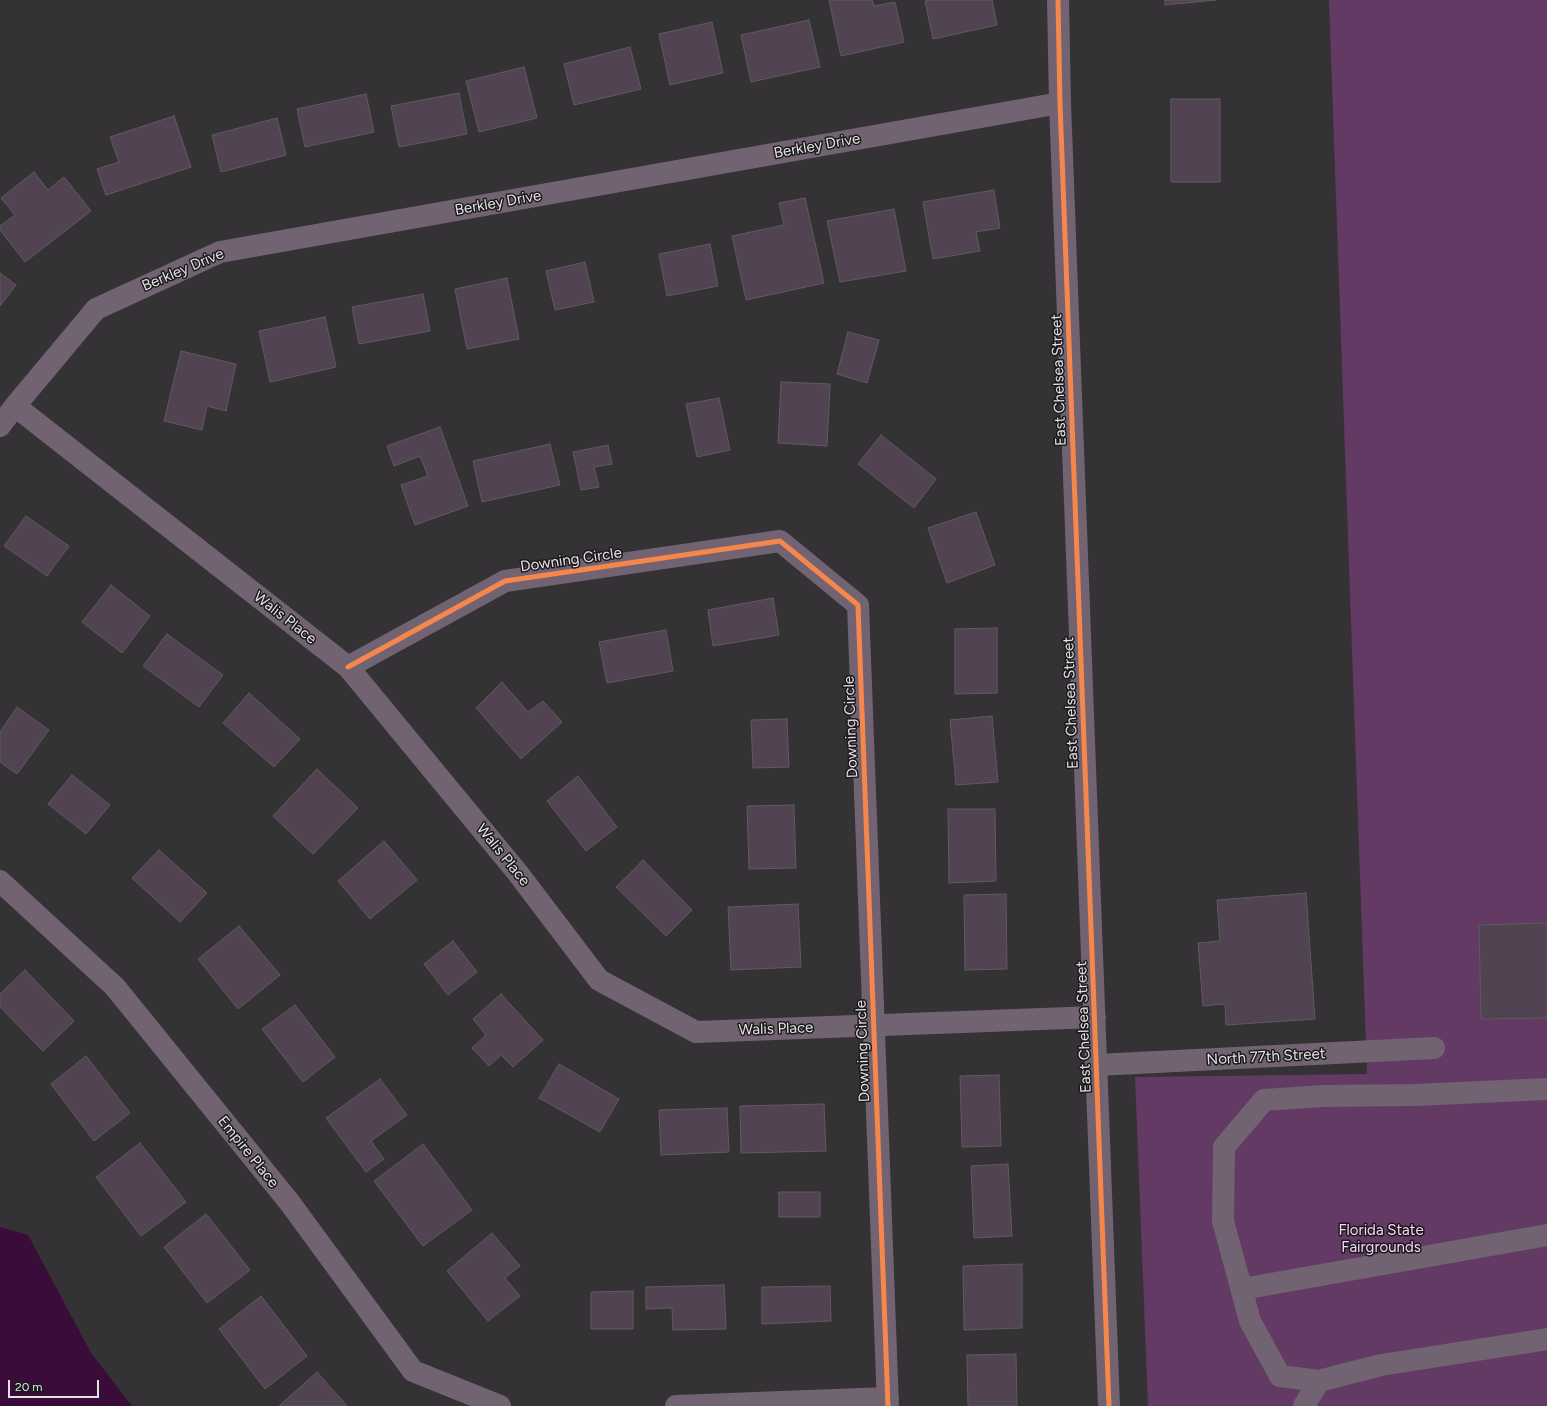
<!DOCTYPE html>
<style>
body{margin:0}
#map{position:relative;width:1547px;height:1406px;overflow:hidden;background:#343234;font-family:Figtree,sans-serif}
canvas{display:block}
.scale{position:absolute;left:8px;top:1380px;width:91px;height:18px;box-sizing:border-box;border:2px solid #e5e2e5;border-top:0;padding-left:5px;font-size:12px;line-height:14px;white-space:nowrap;color:#e5e2e5;-webkit-text-stroke:3px #1b191b;paint-order:stroke}
</style>
<div id="map">
<canvas width="1547" height="1406"></canvas>
<div class="scale">20 m</div>
</div>
<script>
const ctx = document.querySelector('canvas').getContext('2d');
ctx.lineJoin = 'round';
function fill(path, color) {
  ctx.fillStyle = color;
  ctx.fill(path, 'evenodd');
}
function toPath(rows) {
  const path = new Path2D();
  for (const r of rows) {
    path.moveTo(r[0], r[1]);
    for (let i = 2; i < r.length; i += 2) path.lineTo(r[i], r[i + 1]);
  }
  return path;
}
function stroke(path, color, width, dash) {
  ctx.strokeStyle = color;
  ctx.lineWidth = width;
  ctx.lineCap = dash ? 'butt' : 'round';
  ctx.setLineDash(dash || []);
  ctx.stroke(path);
}
function label(font, color, halo, rows, align = 'center') {
  ctx.font = font + ' Figtree,sans-serif';
  ctx.lineWidth = 3;
  ctx.setLineDash([]);
  ctx.textBaseline = 'middle';
  ctx.strokeStyle = halo;
  ctx.fillStyle = color;
  for (const [text, x, y, turn = 0] of rows) {
    ctx.save();
    ctx.translate(x, y);
    ctx.rotate((+turn || 0) * Math.PI / 180);
    ctx.textAlign = isNaN(turn) ? turn : align;
    if (halo) ctx.strokeText(text, 0, 0);
    ctx.fillText(text, 0, 0);
    ctx.restore();
  }
}
const green = toPath([
 [1329,0,1547,0,1547,1406,1148,1406,1135,1077,1367,1074]
]);
const water = toPath([
 [0,1227,28,1235,91,1353,132,1406,0,1406]
]);
const building = toPath([
 [829,0,872,0,874,6,895,2,904,42,841,56,829,0],
 [930,0,992,0,997,25,933,39,925,1,930,0],
 [1165,0,1216,0,1165,5,1165,0],
 [809,20,820,67,751,82,741,35,809,20],
 [712,22,723,73,670,85,659,34,712,22],
 [630,47,641,89,574,105,564,64,630,47],
 [524,67,537,118,479,132,466,81,524,67],
 [459,93,467,134,399,147,391,106,459,93],
 [366,94,374,132,305,147,297,109,366,94],
 [1171,99,1220,99,1220,182,1171,182,1171,99],
 [174,116,191,167,106,195,97,169,119,162,110,137,174,116],
 [277,118,286,155,221,172,212,135,277,118],
 [34,172,48,190,64,177,91,211,25,262,0,230,0,226,15,215,1,198,34,172],
 [994,190,1000,228,976,232,980,251,933,259,923,202,994,190],
 [805,198,824,283,746,300,732,236,784,225,779,203,805,198],
 [894,209,906,271,840,282,827,221,894,209],
 [710,244,718,286,667,296,659,254,710,244],
 [585,262,594,302,555,310,546,271,585,262],
 [0,273,16,285,0,306,0,273],
 [507,278,519,339,467,349,455,289,507,278],
 [423,294,430,331,359,344,352,307,423,294],
 [325,317,336,367,270,382,259,331,325,317],
 [848,332,879,340,867,383,837,374,848,332],
 [181,351,236,364,226,411,207,406,202,430,164,421,181,351],
 [781,382,830,384,827,446,778,443,781,382],
 [719,398,730,450,697,457,686,404,719,398],
 [440,427,468,506,415,525,401,485,428,476,420,456,394,466,387,446,440,427],
 [881,435,936,479,914,508,858,464,881,435],
 [550,444,560,485,482,502,473,461,550,444],
 [608,445,612,464,594,467,599,487,581,490,573,452,608,445],
 [976,512,995,565,947,583,928,528,976,512],
 [26,516,69,546,47,576,4,546,26,516],
 [111,585,150,616,122,653,82,622,111,585],
 [773,598,779,635,713,646,708,610,773,598],
 [997,628,997,693,955,694,955,629,997,628],
 [666,630,673,671,607,683,599,642,666,630],
 [167,634,223,675,199,707,143,666,167,634],
 [502,682,528,712,543,701,562,722,521,759,476,708,502,682],
 [249,693,300,739,274,767,223,723,249,693],
 [17,707,49,730,17,774,0,762,0,732,17,707],
 [992,716,998,782,956,785,950,720,992,716],
 [787,719,789,767,753,768,751,720,787,719],
 [317,769,358,808,313,854,273,816,317,769],
 [72,775,110,805,86,834,48,804,72,775],
 [578,776,617,827,586,851,547,801,578,776],
 [794,805,796,868,749,869,747,806,794,805],
 [948,809,995,809,996,881,949,883,948,809],
 [384,841,417,880,370,919,338,881,384,841],
 [159,850,207,893,180,922,132,878,159,850],
 [643,860,692,910,666,936,616,887,643,860],
 [1306,893,1315,1019,1226,1025,1225,1004,1203,1006,1198,943,1220,941,1217,900,1306,893],
 [1006,894,1007,969,965,970,964,895,1006,894],
 [798,904,801,967,731,970,728,907,798,904],
 [1547,923,1547,1018,1481,1019,1479,925,1547,923],
 [239,926,280,975,238,1009,198,959,239,926],
 [453,941,477,972,448,995,424,964,453,941],
 [25,970,74,1021,43,1051,0,1007,0,994,25,970],
 [501,994,543,1040,513,1067,501,1055,489,1066,472,1048,486,1035,473,1019,501,994],
 [295,1005,335,1057,303,1082,262,1029,295,1005],
 [86,1056,130,1113,94,1141,51,1084,86,1056],
 [559,1064,619,1099,600,1132,539,1098,559,1064],
 [999,1075,1001,1146,962,1147,960,1076,999,1075],
 [380,1079,407,1115,371,1141,384,1159,366,1172,326,1118,380,1079],
 [824,1104,826,1151,741,1153,740,1106,824,1104],
 [727,1108,729,1152,661,1155,659,1110,727,1108],
 [140,1143,186,1202,141,1236,96,1177,140,1143],
 [423,1144,472,1210,423,1246,374,1181,423,1144],
 [1008,1164,1012,1236,974,1238,971,1166,1008,1164],
 [779,1192,820,1192,820,1217,779,1217,779,1192],
 [206,1214,250,1270,207,1303,164,1247,206,1214],
 [492,1233,520,1266,505,1278,520,1296,488,1321,447,1271,492,1233],
 [1022,1264,1022,1328,964,1330,963,1266,1022,1264],
 [724,1285,726,1329,673,1330,672,1308,646,1309,646,1287,724,1285],
 [830,1286,831,1321,762,1324,762,1287,830,1286],
 [633,1291,633,1329,591,1329,591,1292,633,1291],
 [261,1296,307,1356,265,1389,219,1329,261,1296],
 [1016,1354,1017,1406,968,1406,967,1355,1016,1354],
 [317,1372,347,1406,279,1406,317,1372]
]);
const minor = toPath([
 [1058,0,1060,103,1109,1406],
 [15,406,348,667,517,872,599,980,696,1032,1095,1017],
 [0,426,15,406,96,309,220,252,1060,103],
 [348,667,505,581,780,541,858,605,888,1406],
 [0,881,115,987,290,1203,413,1371,500,1406],
 [1097,1065,1434,1048],
 [1242,1289,1547,1235],
 [1319,1381,1280,1376,1250,1321,1223,1221,1224,1147,1264,1100,1324,1096,1415,1095,1547,1089],
 [676,1406,888,1398],
 [1304,1406,1319,1381,1381,1365,1547,1339]
]);
const cycleway = toPath([
 [1058,0,1060,103,1109,1406],
 [348,667,505,581,780,541,858,605,888,1406]
]);
const streetNames = [
 ["Berkley Drive",817,146,-10],
 ["Berkley Drive",498,203,-10],
 ["Berkley Drive",183,270,-23],
 ["East Chelsea Street",1059,380,-92],
 ["Downing Circle",571,560,-8],
 ["Walis Place",285,618,38],
 ["East Chelsea Street",1071,703,-92],
 ["Downing Circle",851,727,-92],
 ["Walis Place",503,855,51],
 ["East Chelsea Street",1084,1027,-92],
 ["Walis Place",776,1029,-2],
 ["Downing Circle",863,1051,-92],
 ["North 77th Street",1266,1057,-3],
 ["Empire Place",248,1152,51]
];
const parkNames = [
 ["Florida State",1381,1231],
 ["Fairgrounds",1381,1248]
];
fill(green, '#623a63');
fill(water, '#390c3a');
fill(building, '#514351');
stroke(building, '#5e5c5e', 1);
stroke(minor, '#716371', 22);
stroke(cycleway, '#f5874c', 5);
label('15px', '#e5e2e5', '#1b191b', streetNames);
label('15px', '#fad4f9', '#1b191b', parkNames);
</script>
